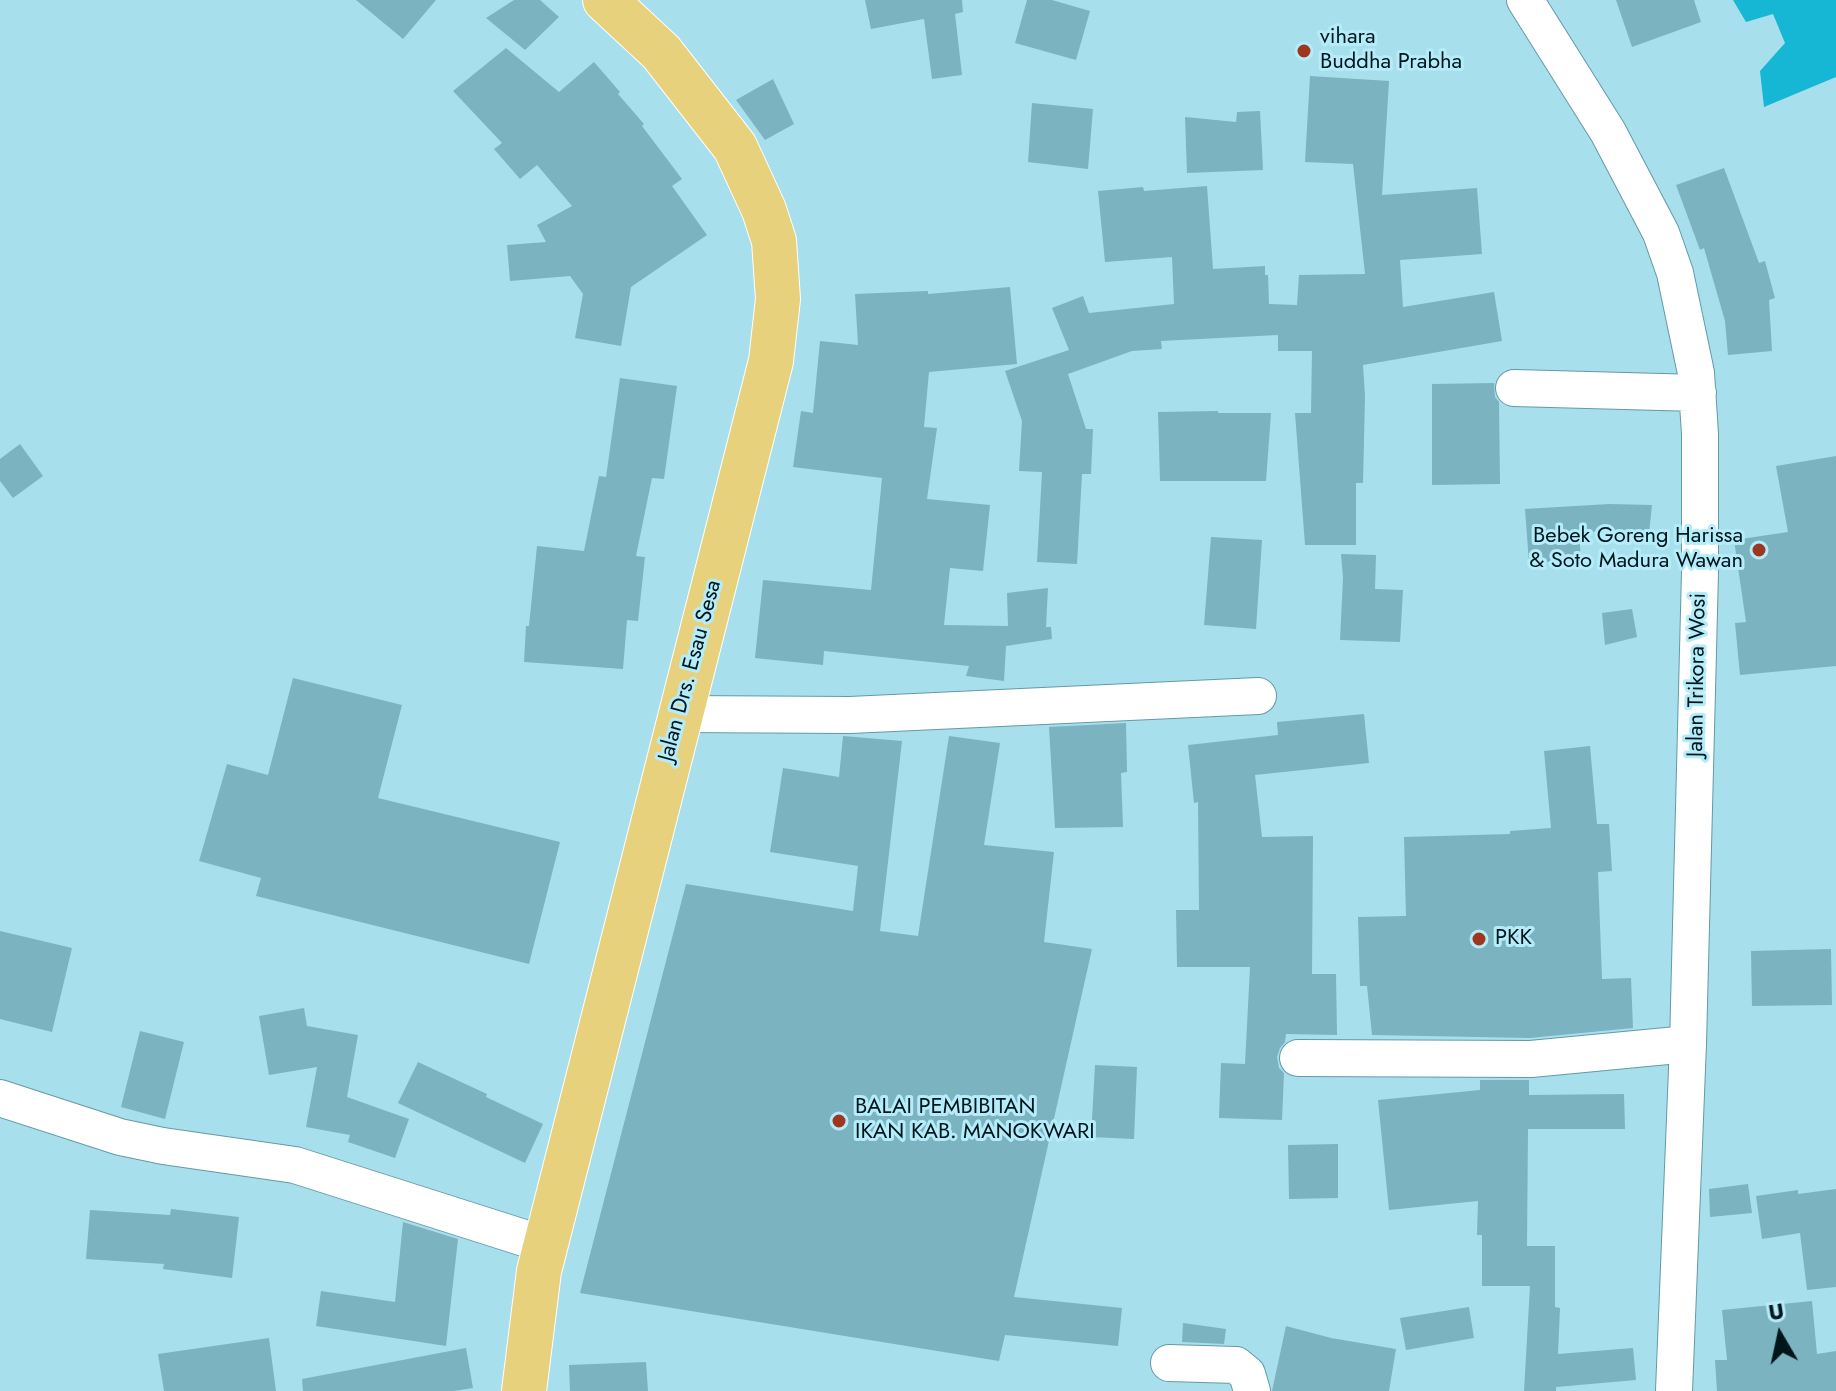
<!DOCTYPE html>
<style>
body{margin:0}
#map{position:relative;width:1836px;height:1391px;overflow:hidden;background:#a7dfed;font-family:Jost,sans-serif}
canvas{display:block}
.north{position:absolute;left:1740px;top:1295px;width:80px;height:80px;-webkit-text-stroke:6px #b4ecfa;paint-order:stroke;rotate:351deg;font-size:22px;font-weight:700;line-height:32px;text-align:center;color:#01151a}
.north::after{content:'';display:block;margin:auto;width:28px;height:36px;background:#01151a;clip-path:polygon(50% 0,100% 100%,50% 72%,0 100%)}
</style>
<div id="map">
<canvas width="1836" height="1391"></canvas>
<div class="north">U</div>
</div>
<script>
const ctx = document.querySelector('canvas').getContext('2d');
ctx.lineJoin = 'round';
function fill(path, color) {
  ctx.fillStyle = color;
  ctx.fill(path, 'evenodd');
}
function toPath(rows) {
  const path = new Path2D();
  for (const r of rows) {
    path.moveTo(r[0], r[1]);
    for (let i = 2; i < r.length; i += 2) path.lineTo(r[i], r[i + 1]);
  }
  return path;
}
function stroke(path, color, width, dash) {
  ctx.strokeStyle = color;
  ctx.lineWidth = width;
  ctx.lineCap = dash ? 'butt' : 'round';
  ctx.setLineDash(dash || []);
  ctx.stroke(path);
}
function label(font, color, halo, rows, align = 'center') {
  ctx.font = font + ' Jost,sans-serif';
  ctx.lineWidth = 6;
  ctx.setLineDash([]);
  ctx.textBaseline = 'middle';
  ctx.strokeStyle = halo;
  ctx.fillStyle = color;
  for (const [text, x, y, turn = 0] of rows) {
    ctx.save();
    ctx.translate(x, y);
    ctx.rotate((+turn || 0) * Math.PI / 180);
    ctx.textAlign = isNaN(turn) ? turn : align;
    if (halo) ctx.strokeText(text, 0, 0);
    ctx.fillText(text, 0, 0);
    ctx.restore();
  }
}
const water = toPath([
 [1733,0,1836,0,1836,77,1764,107,1760,71,1785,43,1773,14,1746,22]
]);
const building = toPath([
 [356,0,436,0,403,39],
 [514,0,540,0,559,17,525,50,486,18],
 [865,0,962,0,963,12,955,14,962,75,932,79,924,19,871,29],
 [1027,0,1052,0,1090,11,1076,60,1015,43],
 [1616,0,1694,0,1701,22,1632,47],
 [506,48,559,92,594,62,620,92,618,94,644,124,642,126,682,179,672,186,707,235,631,287,621,346,575,338,583,294,570,276,510,281,507,245,546,242,537,225,572,206,537,165,520,179,494,149,502,143,453,91],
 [1310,76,1389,81,1382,195,1477,188,1482,254,1400,260,1403,307,1494,292,1502,341,1363,365,1365,396,1363,483,1356,483,1356,545,1305,545,1295,413,1311,413,1312,351,1278,351,1278,335,1161,341,1162,349,1132,351,1068,374,1086,429,1093,429,1091,474,1082,474,1077,564,1037,562,1042,472,1019,471,1022,421,1005,371,1069,350,1052,308,1083,296,1089,313,1174,304,1172,257,1105,262,1098,191,1143,187,1144,191,1207,186,1213,269,1265,266,1265,275,1268,275,1269,304,1297,305,1299,275,1365,274,1353,164,1305,162],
 [773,79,794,124,765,140,736,100],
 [1032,103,1093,109,1088,169,1028,162],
 [1260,111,1263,170,1187,173,1185,117,1236,122,1237,112],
 [1724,168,1759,263,1765,261,1775,298,1769,300,1772,351,1728,355,1725,321,1704,248,1700,250,1676,185],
 [1010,287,1017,364,929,372,924,427,937,428,927,499,990,505,983,571,950,568,944,625,1008,626,1007,593,1048,588,1046,627,1051,627,1052,639,1006,646,1004,681,966,676,969,666,824,651,823,665,755,658,763,580,871,590,882,478,793,467,801,411,813,413,820,341,858,345,855,294,928,291,928,294],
 [620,378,677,386,664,479,652,478,636,556,645,557,638,621,627,620,623,669,524,662,526,626,529,626,537,546,584,551,599,476,606,477],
 [1494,383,1495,397,1499,402,1500,484,1432,485,1432,384],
 [1218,411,1218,413,1271,413,1266,481,1160,481,1158,412],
 [20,444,43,476,13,498,0,481,0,459],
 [1836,456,1836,666,1740,675,1735,623,1746,622,1734,540,1788,532,1776,466],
 [1609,504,1652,505,1649,534,1579,531,1581,560,1529,563,1525,509],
 [1211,537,1262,540,1256,629,1204,625],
 [1341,554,1376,555,1375,589,1403,590,1400,642,1340,640,1343,578],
 [1632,609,1637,637,1605,645,1602,613],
 [293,678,402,705,378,798,560,842,529,964,256,896,261,878,199,861,227,764,268,775],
 [1364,714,1369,763,1255,775,1262,837,1313,836,1312,974,1336,974,1337,1035,1286,1034,1285,1042,1280,1048,1277,1057,1279,1068,1284,1073,1282,1120,1219,1118,1221,1063,1245,1064,1250,967,1177,967,1176,910,1199,910,1198,802,1194,803,1188,745,1278,735,1277,722],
 [1126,723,1127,772,1121,773,1123,827,1055,828,1049,727],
 [843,736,902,741,880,931,918,936,949,736,1000,743,984,845,1054,852,1044,942,1092,949,1014,1297,1122,1308,1118,1346,1005,1335,999,1361,580,1293,686,884,853,911,858,866,770,852,783,768,839,777],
 [1590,746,1597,824,1609,824,1612,871,1598,872,1602,979,1631,978,1633,1028,1530,1038,1372,1035,1367,986,1360,986,1358,917,1406,916,1404,837,1510,834,1510,831,1551,828,1544,751],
 [0,931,72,948,52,1032,0,1019],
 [1831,949,1832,1005,1752,1006,1751,951],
 [304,1008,307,1026,358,1035,347,1097,409,1119,395,1158,348,1142,350,1135,306,1127,317,1067,269,1075,259,1016],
 [140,1031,184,1042,165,1119,121,1107],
 [418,1062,487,1094,486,1097,543,1124,525,1163,398,1103],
 [1095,1065,1137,1067,1134,1139,1091,1137],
 [1480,1080,1529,1080,1529,1095,1624,1094,1625,1129,1528,1129,1527,1246,1555,1246,1555,1307,1560,1308,1558,1354,1633,1348,1636,1380,1556,1387,1556,1391,1524,1391,1530,1286,1482,1286,1482,1235,1477,1235,1478,1201,1389,1210,1378,1100,1480,1090],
 [1338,1144,1338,1198,1289,1199,1288,1145],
 [1748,1184,1752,1213,1710,1217,1709,1189],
 [1836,1189,1836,1287,1807,1290,1800,1233,1762,1239,1756,1196,1798,1190,1798,1194],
 [171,1209,239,1217,232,1278,163,1269,164,1264,86,1259,90,1210,170,1215],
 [403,1222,458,1239,446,1346,316,1326,321,1291,395,1302],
 [1812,1301,1817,1354,1836,1351,1836,1391,1717,1391,1715,1360,1727,1360,1722,1310],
 [1469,1307,1474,1338,1406,1350,1400,1318],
 [1183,1323,1226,1329,1224,1344,1182,1342],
 [1286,1326,1331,1338,1396,1349,1389,1391,1272,1391],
 [269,1338,276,1391,164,1391,158,1354],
 [466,1348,473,1388,454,1391,303,1391,302,1379],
 [646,1362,648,1391,570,1391,569,1365]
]);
const minor = toPath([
 [1525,0,1608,132,1661,233,1675,273,1696,373,1700,434,1700,572,1688,1044,1674,1391],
 [1514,388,1698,393],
 [679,714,850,715,1258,696],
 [1298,1058,1531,1059,1688,1044],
 [0,1098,120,1137,163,1146,295,1165,546,1245],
 [1169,1363,1236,1365,1247,1374,1252,1391]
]);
const highway = toPath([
 [524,1391,539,1271,771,361,778,299,774,241,764,210,735,147,661,52,605,0]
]);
const markers = [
 [1304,51,8,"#9f371e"],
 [1759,550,8,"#9f371e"],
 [1479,939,8,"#9f371e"],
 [839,1121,8,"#9f371e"]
];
const poiNames = [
 ["vihara",1320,38],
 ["Buddha Prabha",1320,63],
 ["Bebek Goreng Harissa",1743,537,"right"],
 ["& Soto Madura Wawan",1743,562,"right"],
 ["PKK",1495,939],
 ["BALAI PEMBIBITAN",855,1108],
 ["IKAN KAB. MANOKWARI",855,1133]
];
const streetNames = [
 ["Jalan Drs. Esau Sesa",691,671,-75],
 ["Jalan Trikora Wosi",1698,675,-89]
];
fill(water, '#16b7d4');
fill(building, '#7cb3c0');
stroke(minor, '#649aa7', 38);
stroke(highway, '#fff', 46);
stroke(minor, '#fff', 36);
stroke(highway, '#e8d17c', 44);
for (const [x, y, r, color] of markers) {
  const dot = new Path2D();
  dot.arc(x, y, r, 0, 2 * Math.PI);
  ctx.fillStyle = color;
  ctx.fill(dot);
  stroke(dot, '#b4ecfa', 3);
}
label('22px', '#01151a', '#b4ecfa', poiNames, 'left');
label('22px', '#01151a', '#b4ecfa', streetNames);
</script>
